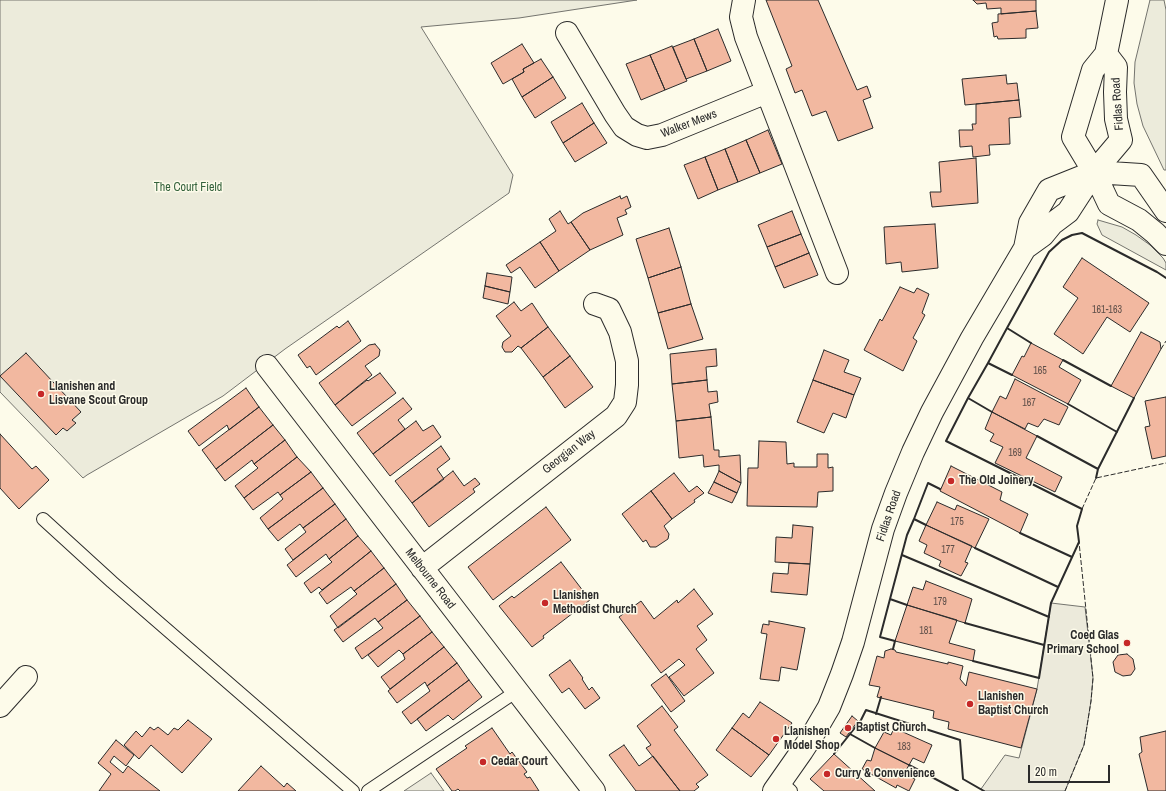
<!DOCTYPE html>
<style>
body{margin:0}
#map{position:relative;width:1166px;height:791px;overflow:hidden;background:#fdfbea;font-family:"Archivo Narrow",sans-serif}
canvas{display:block}
.scale{position:absolute;left:1028px;top:765px;width:82px;height:18px;box-sizing:border-box;border:2px solid #2b2b2b;border-top:0;padding-left:5px;font-size:12px;line-height:14px;white-space:nowrap;color:#2b2b2b;-webkit-text-stroke:3px #fdfbea;paint-order:stroke}
</style>
<div id="map">
<canvas width="1166" height="791"></canvas>
<div class="scale">20 m</div>
</div>
<script>
const ctx = document.querySelector('canvas').getContext('2d');
ctx.lineJoin = 'round';
function fill(path, color) {
  ctx.fillStyle = color;
  ctx.fill(path, 'evenodd');
}
function toPath(rows) {
  const path = new Path2D();
  for (const r of rows) {
    path.moveTo(r[0], r[1]);
    for (let i = 2; i < r.length; i += 2) path.lineTo(r[i], r[i + 1]);
  }
  return path;
}
function stroke(path, color, width, dash) {
  ctx.strokeStyle = color;
  ctx.lineWidth = width;
  ctx.lineCap = dash ? 'butt' : 'round';
  ctx.setLineDash(dash || []);
  ctx.stroke(path);
}
function label(font, color, halo, rows, align = 'center') {
  ctx.font = font + ' "Archivo Narrow",sans-serif';
  ctx.lineWidth = 3;
  ctx.setLineDash([]);
  ctx.textBaseline = 'middle';
  ctx.strokeStyle = halo;
  ctx.fillStyle = color;
  for (const [text, x, y, turn = 0] of rows) {
    ctx.save();
    ctx.translate(x, y);
    ctx.rotate((+turn || 0) * Math.PI / 180);
    ctx.textAlign = isNaN(turn) ? turn : align;
    if (halo) ctx.strokeText(text, 0, 0);
    ctx.fillText(text, 0, 0);
    ctx.restore();
  }
}
const green = toPath([
 [0,0,637,0,519,18,421,27,513,175,509,193,285,349,223,396,87,475,83,478,0,392,0,0],
 [1150,0,1164,0,1166,10,1166,170,1164,170,1143,126,1137,104,1134,83,1135,62,1150,0],
 [1098,220,1122,227,1136,235,1150,245,1163,258,1166,263,1166,270,1102,235,1097,224,1098,220]
]);
const parking = toPath([
 [1051,603,1085,607,1093,678,1091,701,1084,745,1065,791,984,791,981,789,1005,755,1019,758,1037,689,1051,603],
 [431,773,444,791,404,791,431,773]
]);
const building = toPath([
 [767,0,818,0,857,90,867,86,871,97,863,100,873,128,838,141,826,111,812,116,802,90,795,93,786,69,792,66,766,0,767,0],
 [973,0,1036,0,1036,11,1001,14,1001,8,987,9,986,3,977,4,973,0],
 [1036,11,1038,28,1026,29,1026,38,998,39,997,36,994,37,992,23,998,22,998,14,1036,11],
 [718,29,731,61,707,71,694,39,718,29],
 [694,39,707,71,686,79,673,47,694,39],
 [522,44,534,63,523,69,524,72,503,84,491,63,522,44],
 [672,46,687,81,665,90,650,55,672,46],
 [650,55,665,90,641,100,626,64,650,55],
 [541,59,553,77,522,97,512,79,524,72,523,69,541,59],
 [1006,75,1007,84,1017,83,1019,100,965,105,962,79,1006,75],
 [553,77,566,98,535,118,522,97,553,77],
 [1019,100,1021,117,1009,118,1010,144,989,145,990,155,973,157,972,146,960,147,959,130,973,130,972,124,976,124,976,104,1019,100],
 [582,103,594,123,563,143,551,122,582,103],
 [594,123,607,143,575,162,563,143,594,123],
 [768,130,782,164,760,173,746,140,768,130],
 [746,140,760,173,738,182,725,149,746,140],
 [725,149,738,182,718,190,705,157,725,149],
 [705,157,718,190,698,199,684,165,705,157],
 [976,158,978,203,932,207,930,192,941,192,939,162,976,158],
 [620,196,621,199,627,196,631,207,625,210,627,214,617,218,623,235,590,250,571,222,583,213,620,196],
 [560,211,568,224,571,222,590,250,559,271,540,242,556,231,549,219,560,211],
 [792,211,801,234,767,247,758,225,792,211],
 [935,224,938,268,902,272,901,262,886,264,884,227,935,224],
 [669,228,681,267,648,278,636,239,669,228],
 [801,234,809,253,775,267,767,247,801,234],
 [540,242,559,271,535,288,520,267,511,273,506,265,540,242],
 [809,253,818,275,784,288,775,267,809,253],
 [1082,258,1149,303,1130,332,1107,317,1083,354,1054,334,1078,298,1063,287,1082,258],
 [681,267,691,304,658,313,648,278,681,267],
 [487,273,512,277,510,292,485,286,487,273],
 [485,286,510,292,508,304,483,298,485,286],
 [900,287,914,293,917,288,929,294,922,313,925,315,913,338,917,341,903,371,864,350,880,319,882,321,900,287],
 [514,302,521,311,532,303,548,327,521,348,518,346,512,352,505,352,502,347,503,342,511,336,496,316,514,302],
 [691,304,703,339,668,349,658,313,691,304],
 [348,321,361,341,316,375,310,366,307,368,298,355,337,326,339,328,348,321],
 [548,327,570,356,543,377,521,348,548,327],
 [1141,332,1160,342,1161,349,1134,398,1111,386,1141,332],
 [1031,343,1063,360,1059,367,1081,380,1068,404,1012,375,1022,356,1024,357,1031,343],
 [375,344,380,350,379,356,365,366,372,375,335,405,319,383,369,345,375,344],
 [716,349,717,366,706,367,707,380,672,384,670,354,716,349],
 [824,350,849,360,844,372,861,378,854,395,813,380,824,350],
 [26,353,81,412,72,420,76,423,67,431,63,428,56,435,0,376,26,353],
 [570,356,593,387,565,408,543,377,570,356],
 [380,373,396,393,352,426,335,405,367,380,368,381,380,373],
 [1015,379,1068,407,1059,425,1044,419,1038,427,1028,423,1025,429,992,412,1000,396,1006,399,1015,379],
 [707,380,708,392,717,391,718,402,709,404,711,417,676,421,672,384,707,380],
 [813,380,854,395,846,418,833,413,824,433,797,422,813,380],
 [246,388,259,407,229,430,227,425,199,446,188,431,246,388],
 [1166,397,1166,456,1152,459,1145,427,1150,426,1145,401,1166,397],
 [403,398,412,409,398,420,405,429,373,454,357,433,403,398],
 [259,407,273,425,216,469,202,450,259,407],
 [992,412,1037,436,1026,458,1062,477,1055,492,995,463,1003,447,990,441,994,434,985,429,992,412],
 [711,417,714,450,719,450,719,457,740,455,741,483,719,471,719,465,704,467,703,455,679,458,676,421,711,417],
 [416,421,423,431,433,425,441,437,390,476,373,454,416,421],
 [273,425,285,440,254,464,252,460,225,481,216,469,273,425],
 [0,434,32,469,36,466,49,480,19,509,0,488,0,434],
 [285,440,297,457,244,498,235,486,258,468,254,464,285,440],
 [759,441,786,442,787,464,794,463,794,467,817,467,817,454,828,454,828,468,833,467,833,491,818,492,817,507,747,506,748,468,758,468,759,441],
 [441,446,450,459,437,469,444,479,412,503,395,481,441,446],
 [297,457,311,472,280,495,278,492,253,510,244,498,297,457],
 [951,466,1002,492,1000,500,1028,514,1020,533,940,491,951,466],
 [453,471,464,486,475,478,480,484,473,489,475,492,429,527,412,503,453,471],
 [719,471,741,483,737,493,714,482,719,471],
 [311,472,323,488,268,529,260,518,283,499,280,495,311,472],
 [674,473,689,492,697,486,704,493,694,500,695,502,672,519,651,491,674,473],
 [714,482,737,493,732,503,708,493,714,482],
 [323,488,335,504,303,528,300,524,278,541,268,529,323,488],
 [651,491,672,519,664,526,669,534,668,539,656,547,650,547,646,540,643,542,622,514,651,491],
 [937,502,955,510,957,505,989,519,975,548,926,525,937,502],
 [335,504,346,519,293,560,285,549,306,532,303,528,335,504],
 [546,507,571,540,493,600,468,567,546,507],
 [346,519,358,536,329,559,326,554,296,577,287,565,346,519],
 [793,525,813,527,810,564,775,562,776,537,792,538,793,525],
 [926,525,972,546,965,562,968,563,961,576,939,566,941,561,924,553,927,545,919,541,926,525],
 [358,536,371,551,322,590,319,587,311,593,304,583,332,562,329,559,358,536],
 [371,551,384,568,354,591,351,587,327,604,319,593,371,551],
 [561,562,590,600,543,636,544,638,532,647,499,606,512,596,514,598,561,562],
 [789,563,810,564,807,595,771,592,773,573,788,574,789,563],
 [384,568,396,584,338,628,330,616,357,594,354,591,384,568],
 [926,581,972,599,965,623,907,605,913,587,923,590,926,581],
 [396,584,407,600,378,622,375,618,343,642,334,630,396,584],
 [694,589,713,614,697,626,707,640,696,649,714,673,684,696,669,677,685,665,679,659,661,673,619,617,641,601,654,619,677,600,678,603,694,589],
 [407,600,420,616,362,659,355,648,383,628,378,622,407,600],
 [907,605,957,620,949,643,975,650,973,661,895,641,907,605],
 [420,616,432,632,403,654,399,650,378,667,368,655,420,616],
 [769,621,805,628,797,670,781,667,779,681,760,679,767,634,761,633,763,624,769,625,769,621],
 [432,632,444,647,390,689,381,677,405,659,403,654,432,632],
 [444,647,457,663,427,686,425,682,397,703,388,691,444,647],
 [891,649,895,650,896,652,948,664,948,662,963,666,960,679,966,686,969,672,1037,689,1021,748,948,729,949,722,933,718,934,711,877,697,880,687,869,685,877,656,884,658,885,651,891,649],
 [1127,654,1133,659,1135,669,1131,675,1123,676,1115,672,1113,662,1118,655,1127,654],
 [570,660,583,678,582,679,589,690,592,687,600,698,585,709,569,688,562,693,549,675,570,660],
 [457,663,469,680,411,724,402,712,430,691,427,686,457,663],
 [666,674,685,701,671,712,651,685,666,674],
 [469,680,482,697,453,720,448,715,426,731,417,719,469,680],
 [760,702,792,723,769,755,732,728,743,713,749,718,760,702],
 [662,706,678,727,674,730,708,775,696,784,699,787,694,791,680,791,646,748,651,745,637,726,662,706],
 [852,716,858,721,846,737,840,733,852,716],
 [188,720,212,739,182,773,151,745,139,759,124,745,136,731,142,737,150,727,154,730,158,727,168,735,174,728,178,730,188,720],
 [492,728,510,754,512,752,527,772,524,774,527,778,530,777,539,791,460,791,458,789,455,791,452,791,436,769,467,748,465,746,492,728],
 [732,728,769,755,751,777,716,750,732,728],
 [894,728,932,745,924,763,913,758,909,765,875,748,884,732,891,735,894,728],
 [1166,731,1166,791,1148,791,1139,754,1142,752,1140,737,1166,731],
 [116,740,134,755,126,766,114,756,110,762,123,773,128,766,160,791,99,791,111,774,98,763,116,740],
 [624,745,639,766,653,756,680,791,636,791,609,755,624,745],
 [875,748,909,765,904,774,915,779,909,791,897,785,896,788,862,769,867,760,871,761,875,748],
 [834,754,875,791,824,791,810,779,834,754],
 [261,766,284,787,287,783,296,791,238,791,261,766]
]);
const lane = toPath([
 [43,519,112,582,353,791],
 [781,782,791,791],
 [368,791,517,691]
]);
const street = toPath([
 [744,0,741,17,746,37,837,273],
 [567,33,615,114,624,127,637,135,647,138,662,135,767,92],
 [267,366,594,791],
 [422,568,616,416,625,402,627,385,627,361,620,332,609,309,595,304],
 [0,706,26,677]
]);
const secondary = toPath([
 [1117,0,1106,54,1093,70,1073,137,1094,172,1109,204,1139,220,1155,233,1166,244],
 [1025,248,1043,235,1052,224,1068,212,1094,172,1121,140,1116,119,1115,92,1116,67,1106,54],
 [774,791,802,751,815,731,829,707,842,674,853,642,883,529,896,493,913,452,932,412,972,338,1025,248,1030,223,1049,190,1094,172,1141,175,1166,211]
]);
const fence = toPath([
 [1161,349,1166,341],
 [1082,509,1096,478,1166,463],
 [1065,791,1084,745,1091,701,1093,678,1079,542]
]);
const wall = toPath([
 [1007,328,1049,252,1062,240,1072,235,1082,233,1157,272,1166,278],
 [1063,360,1111,386],
 [988,363,968,398,992,412],
 [1012,375,988,363,1007,328,1031,343],
 [968,398,946,441,1082,509,1077,526,1079,542,1051,603,1039,678,973,661],
 [1068,404,1117,432],
 [1037,436,1098,469,1096,478],
 [1098,469,1134,398],
 [926,525,914,519,928,483,940,489],
 [1020,533,1072,557],
 [975,548,1058,587],
 [902,555,1049,617],
 [890,599,880,637,895,641,893,649],
 [907,605,890,599,907,535,914,519],
 [965,623,1044,645],
 [876,714,881,697],
 [850,734,861,720,866,710,960,740,963,779,984,791],
 [834,754,850,734,875,748],
 [909,765,958,791]
]);
const markers = [
 [41,394,4,"#c62828"],
 [951,481,4,"#c62828"],
 [545,603,4,"#c62828"],
 [1127,643,4,"#c62828"],
 [970,704,4,"#c62828"],
 [848,728,4,"#c62828"],
 [776,739,4,"#c62828"],
 [483,762,4,"#c62828"],
 [827,774,4,"#c62828"]
];
const numberNames = [
 ["161-163",1107,310],
 ["165",1040,371],
 ["167",1029,403],
 ["169",1015,453],
 ["175",957,522],
 ["177",948,550],
 ["179",940,602],
 ["181",926,631],
 ["183",904,747]
];
const streetNames = [
 ["Fidlas Road",1118,104,-94],
 ["Walker Mews",689,124,-21],
 ["Georgian Way",569,452,-38],
 ["Fidlas Road",889,516,-71],
 ["Melbourne Road",430,579,52]
];
const parkNames = [
 ["The Court Field",188,188]
];
const poiNames = [
 ["Llanishen and",49,387],
 ["Lisvane Scout Group",49,401],
 ["The Old Joinery",959,481],
 ["Llanishen",553,596],
 ["Methodist Church",553,610],
 ["Coed Glas",1119,636,"right"],
 ["Primary School",1119,650,"right"],
 ["Llanishen",978,697],
 ["Baptist Church",978,711],
 ["Baptist Church",856,728],
 ["Llanishen",784,732],
 ["Model Shop",784,746],
 ["Cedar Court",491,762],
 ["Curry & Convenience",835,774]
];
fill(green, '#ecebdb');
stroke(green, '#74746e', 1);
fill(parking, '#eceadb');
stroke(parking, '#74746e', 1);
fill(building, '#f2b8a0');
stroke(building, '#2b2b2b', 1);
stroke(lane, '#2b2b2b', 14);
stroke(street, '#2b2b2b', 24);
stroke(secondary, '#2b2b2b', 24);
stroke(lane, '#fdfbea', 12);
stroke(street, '#fdfbea', 22);
stroke(secondary, '#fdfbea', 22);
stroke(fence, '#2b2b2b', 1, [5, 2]);
stroke(wall, '#2b2b2b', 2);
for (const [x, y, r, color] of markers) {
  const dot = new Path2D();
  dot.arc(x, y, r, 0, 2 * Math.PI);
  ctx.fillStyle = color;
  ctx.fill(dot);
  stroke(dot, '#fdfbea', 1.5);
}
label('10px', '#5d4e48', null, numberNames);
label('12px', '#2b2b2b', '#fdfbea', streetNames);
label('12px', '#34623c', '#fdfbea', parkNames);
label('bold 12px', '#2b2b2b', '#fdfbea', poiNames, 'left');
</script>
